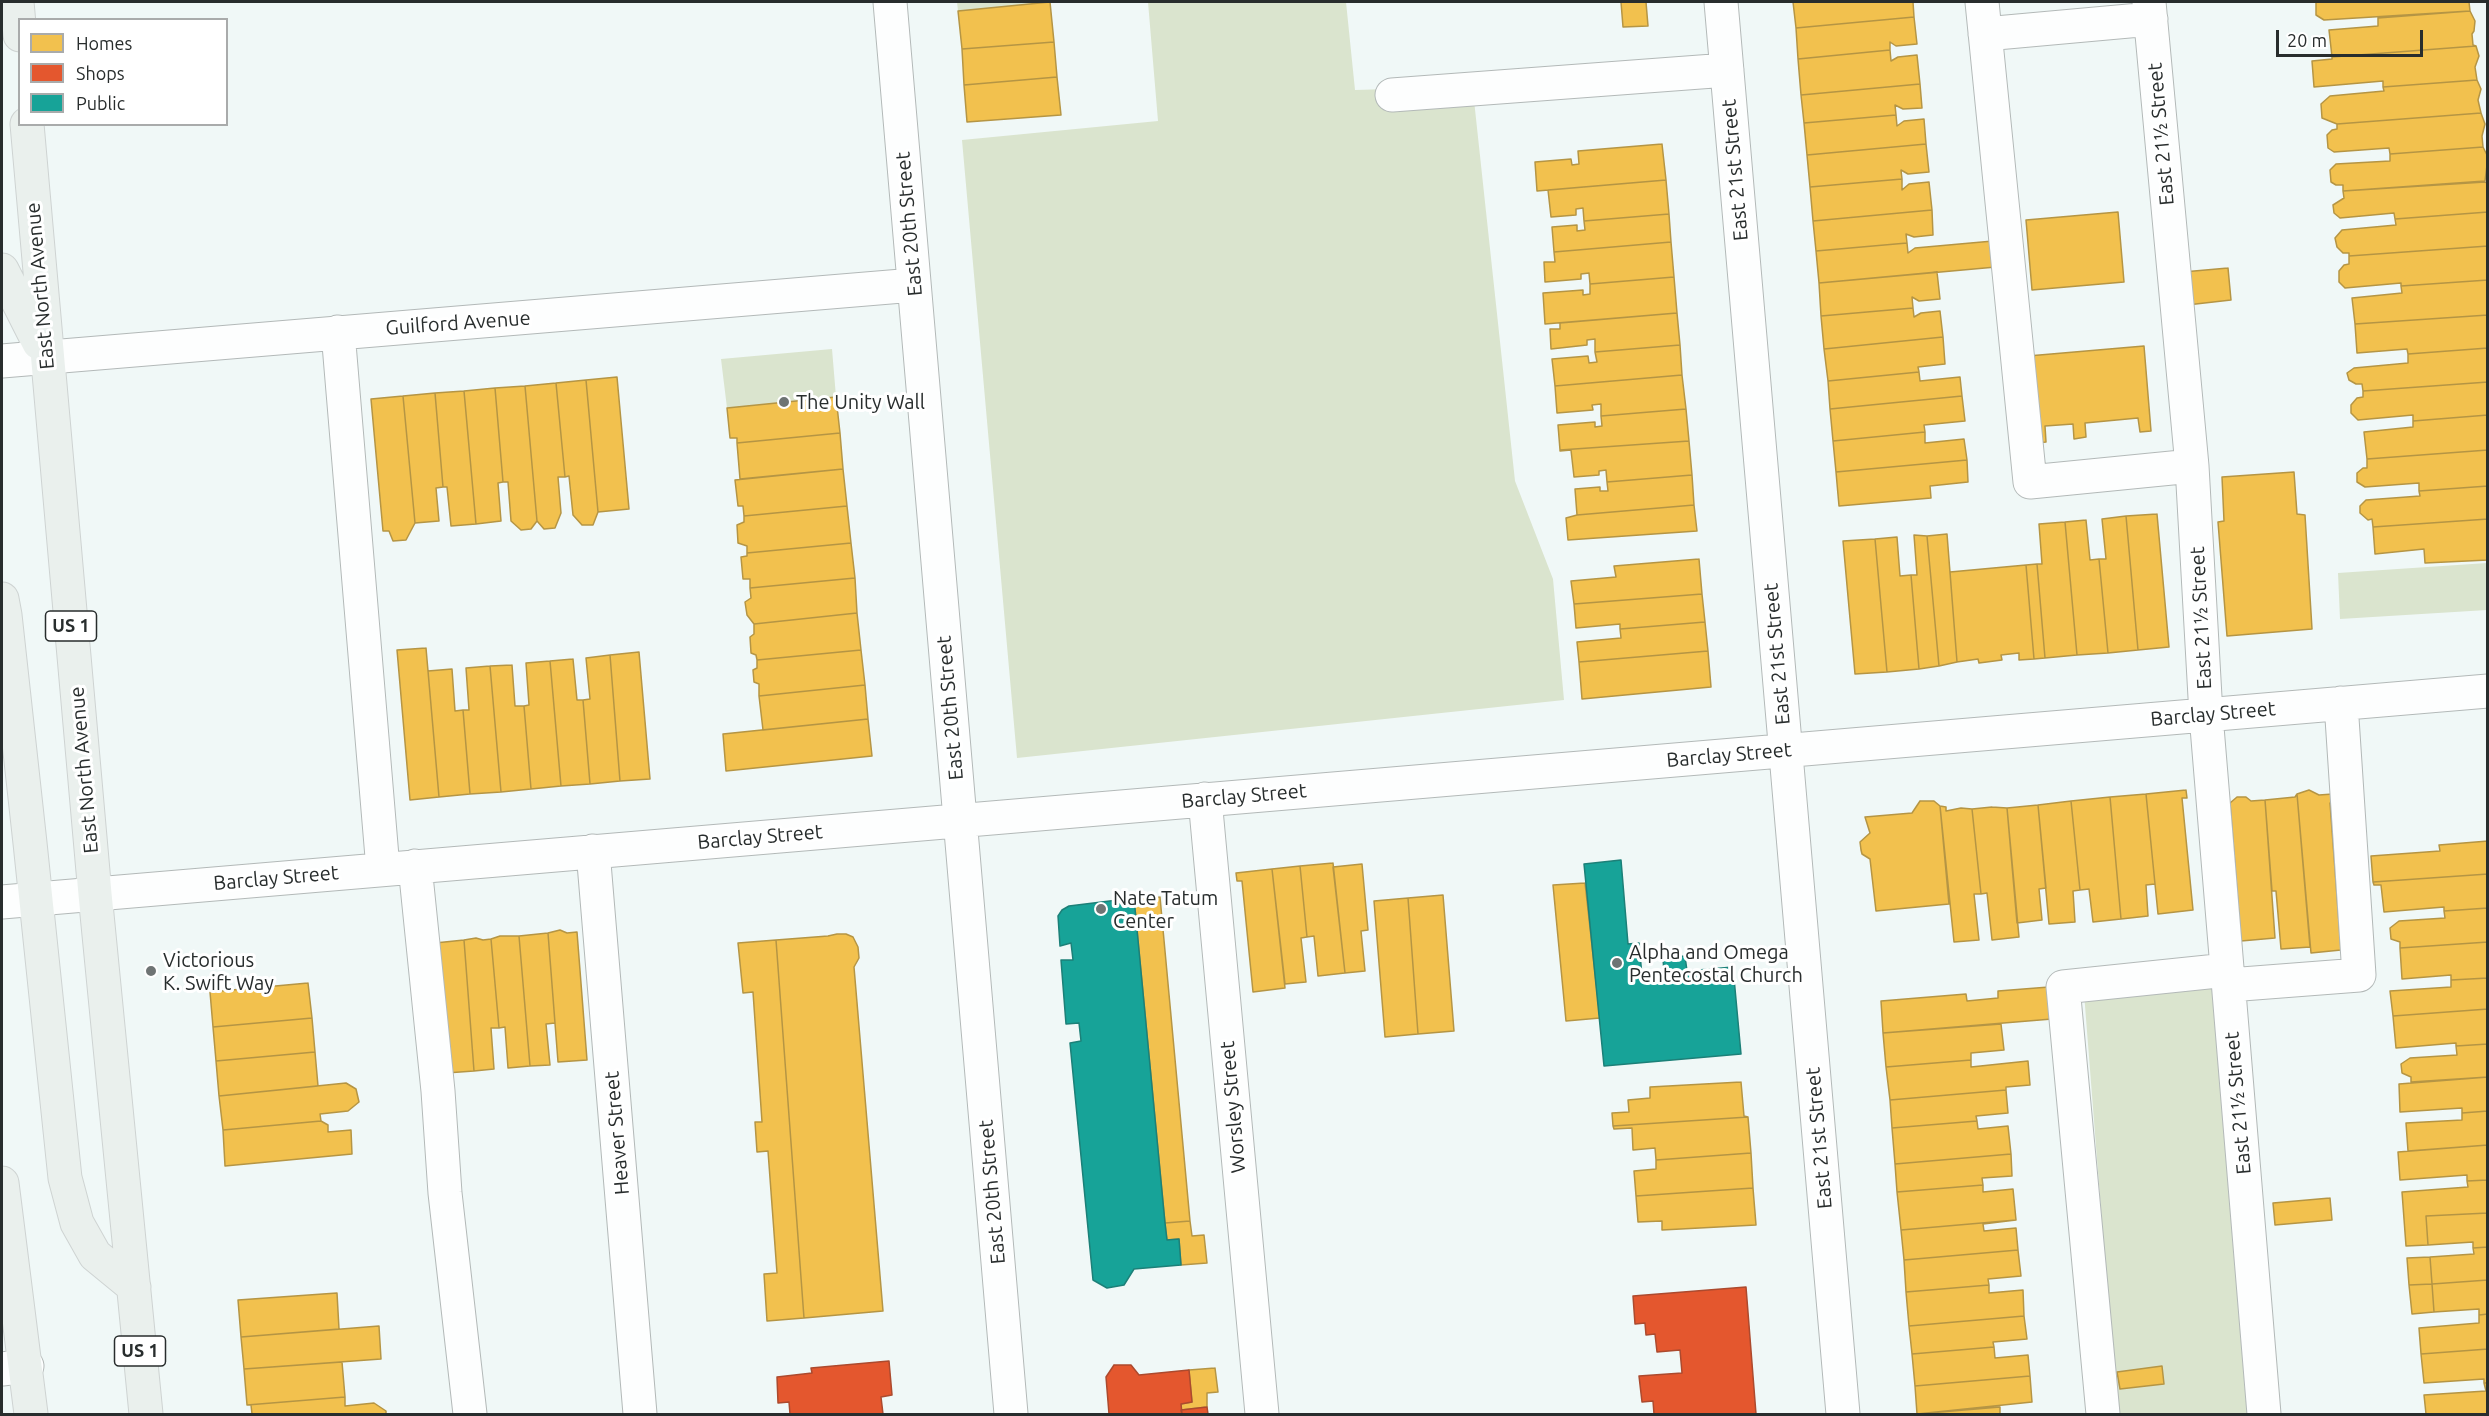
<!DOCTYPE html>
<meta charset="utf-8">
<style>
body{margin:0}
#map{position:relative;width:2489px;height:1416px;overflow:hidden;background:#f0f8f7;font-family:Ubuntu,sans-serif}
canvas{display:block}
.frame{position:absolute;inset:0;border:3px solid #282d2d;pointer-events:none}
.legend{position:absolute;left:18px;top:18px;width:210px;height:108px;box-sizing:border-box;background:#fff;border:2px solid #a9abab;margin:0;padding:8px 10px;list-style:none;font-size:18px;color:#282d2d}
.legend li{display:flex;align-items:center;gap:12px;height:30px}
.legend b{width:30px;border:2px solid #a9abab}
.scale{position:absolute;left:2276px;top:30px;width:147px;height:27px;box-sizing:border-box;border:3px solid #282d2d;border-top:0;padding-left:8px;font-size:18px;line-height:21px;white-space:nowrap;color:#282d2d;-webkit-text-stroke:4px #fff;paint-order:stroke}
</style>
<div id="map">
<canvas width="2489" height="1416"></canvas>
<div class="frame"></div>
<ul class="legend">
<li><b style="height:16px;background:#f2c14e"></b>Homes</li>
<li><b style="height:16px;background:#e4572e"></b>Shops</li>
<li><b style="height:16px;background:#17a398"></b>Public</li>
</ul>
<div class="scale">20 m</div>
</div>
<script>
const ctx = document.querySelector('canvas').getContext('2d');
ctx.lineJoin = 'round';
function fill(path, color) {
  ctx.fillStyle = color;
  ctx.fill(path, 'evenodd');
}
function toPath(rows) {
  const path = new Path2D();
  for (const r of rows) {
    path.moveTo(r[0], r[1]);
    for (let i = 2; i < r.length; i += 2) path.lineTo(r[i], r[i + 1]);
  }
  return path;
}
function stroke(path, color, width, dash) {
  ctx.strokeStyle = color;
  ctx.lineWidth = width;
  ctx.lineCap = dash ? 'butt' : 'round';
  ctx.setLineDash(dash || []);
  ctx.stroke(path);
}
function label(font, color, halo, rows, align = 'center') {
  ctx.font = font + ' Ubuntu,sans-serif';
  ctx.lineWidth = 6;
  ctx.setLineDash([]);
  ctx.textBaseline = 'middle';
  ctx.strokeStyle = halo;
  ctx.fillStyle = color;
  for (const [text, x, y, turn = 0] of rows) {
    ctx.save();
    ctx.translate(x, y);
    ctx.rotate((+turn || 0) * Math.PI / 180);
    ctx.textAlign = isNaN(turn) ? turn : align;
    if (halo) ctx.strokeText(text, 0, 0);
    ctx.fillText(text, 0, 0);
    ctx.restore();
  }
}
const green = toPath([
 [957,2,1061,2,958,11],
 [1148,2,1346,2,1355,90,1455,87,1474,100,1515,481,1553,579,1564,700,1017,758,962,140,1158,121],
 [832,349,836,397,727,408,721,359],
 [2487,563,2487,610,2340,619,2338,573],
 [2211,979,2247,1414,2117,1414,2084,993]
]);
const homes = toPath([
 [1050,2,1054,42,962,49,958,11,1050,2],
 [1621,2,1646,2,1648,26,1623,27,1621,2],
 [1793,2,1913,2,1914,17,1796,28,1793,2],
 [2316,2,2469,2,2470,11,2324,20,2316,15,2316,2],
 [2470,11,2475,21,2474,31,2472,34,2473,45,2476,46,2332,57,2329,30,2378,26,2378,18,2470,11],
 [1914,17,1917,44,1896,46,1890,42,1890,50,1798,59,1796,28,1914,17],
 [1054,42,1057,77,964,85,962,49,1054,42],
 [2476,46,2479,56,2475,67,2477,80,2383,87,2383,81,2314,87,2312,61,2332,59,2332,57,2476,46],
 [1890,50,1891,61,1898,57,1917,55,1920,84,1801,95,1798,59,1890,50],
 [1057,77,1061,115,967,122,964,85,1057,77],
 [2477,80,2481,89,2478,100,2481,113,2337,124,2322,118,2321,104,2330,96,2384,91,2383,87,2477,80],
 [1920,84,1922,108,1903,109,1895,105,1896,115,1804,123,1801,95,1920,84],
 [2481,113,2485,124,2482,136,2483,147,2390,154,2389,148,2334,152,2328,148,2327,135,2332,130,2337,129,2337,124,2481,113],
 [1896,115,1897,126,1904,121,1924,119,1926,144,1807,155,1804,123,1896,115],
 [1662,144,1666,180,1537,191,1535,162,1571,159,1572,165,1579,164,1578,151,1662,144],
 [1926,144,1929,172,1908,174,1901,170,1902,179,1810,187,1807,155,1926,144],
 [2483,147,2488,157,2485,181,2343,191,2343,185,2336,185,2331,182,2330,170,2336,164,2390,161,2390,154,2483,147],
 [1902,179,1902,190,1909,184,1929,182,1932,210,1813,221,1810,187,1902,179],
 [1666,180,1669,214,1584,221,1583,208,1576,209,1576,215,1551,217,1548,190,1666,180],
 [2485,182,2488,184,2488,212,2395,219,2394,213,2340,218,2334,213,2333,205,2344,198,2343,191,2485,182],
 [1932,210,1933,235,1914,237,1906,234,1907,243,1816,251,1813,221,1932,210],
 [2118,212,2124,282,2032,290,2026,220,2118,212],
 [2488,212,2488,246,2349,256,2349,253,2343,253,2337,247,2335,238,2342,230,2396,225,2395,219,2488,212],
 [1669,214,1671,242,1554,252,1552,227,1577,225,1577,231,1585,230,1584,221,1669,214],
 [1993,241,1996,267,1819,283,1816,251,1907,243,1908,253,1915,248,1993,241],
 [1671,242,1674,277,1590,284,1589,273,1581,274,1581,279,1545,282,1544,262,1555,262,1554,252,1671,242],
 [2488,246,2488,280,2401,286,2401,283,2345,288,2339,282,2339,271,2344,265,2349,264,2349,256,2488,246],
 [2228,268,2231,300,2187,305,2183,272,2228,268],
 [1937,272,1940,299,1919,301,1912,297,1913,308,1821,316,1819,283,1937,272],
 [1674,277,1677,313,1545,324,1543,293,1583,290,1583,295,1590,294,1590,284,1674,277],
 [2488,280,2488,315,2355,324,2352,298,2402,293,2401,286,2488,280],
 [1913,308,1914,317,1921,313,1940,311,1943,337,1824,349,1821,316,1913,308],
 [1677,313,1680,345,1595,352,1595,339,1587,340,1587,345,1551,349,1550,329,1560,329,1560,323,1677,313],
 [2488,315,2488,348,2408,354,2407,349,2357,353,2355,324,2488,315],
 [1943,337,1945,364,1918,367,1919,372,1828,381,1824,349,1943,337],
 [1680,345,1682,375,1555,386,1552,359,1588,356,1589,363,1597,362,1595,352,1680,345],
 [2144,346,2151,431,2140,432,2138,418,2085,423,2086,437,2074,439,2073,424,2045,426,2046,442,2036,443,2028,356,2144,346],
 [2488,348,2488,382,2363,391,2362,384,2356,384,2349,380,2347,373,2354,368,2408,363,2408,354,2488,348],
 [1919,372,1920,381,1960,377,1962,396,1830,409,1828,381,1919,372],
 [1682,375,1686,409,1601,416,1601,404,1592,405,1593,410,1557,413,1555,386,1682,375],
 [617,377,629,509,598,512,586,380,617,377],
 [586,380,598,512,593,525,582,525,573,515,569,476,565,477,556,383,586,380],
 [2488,382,2488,415,2413,421,2413,415,2358,420,2351,413,2351,405,2357,398,2363,397,2363,391,2488,382],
 [556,383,565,477,558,477,561,513,555,528,544,529,537,521,525,386,556,383],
 [525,386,537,521,531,529,521,530,511,521,508,482,503,482,495,388,525,386],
 [495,388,503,482,498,483,501,521,476,524,464,391,495,388],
 [464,391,476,524,451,526,447,487,443,487,435,393,464,391],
 [435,393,443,487,436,488,439,521,415,523,403,396,435,393],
 [403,396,415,523,406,540,393,541,389,531,383,531,371,399,403,396],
 [1962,396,1965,421,1924,425,1925,432,1833,441,1830,409,1962,396],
 [836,397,840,433,737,443,737,438,730,438,727,408,836,397],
 [1686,409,1689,441,1560,450,1558,425,1595,422,1595,427,1602,426,1601,416,1686,409],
 [2488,415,2488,450,2367,459,2364,432,2413,427,2413,421,2488,415],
 [1925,432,1925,443,1964,439,1967,460,1836,472,1833,441,1925,432],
 [840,433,843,469,740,479,737,443,840,433],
 [1689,441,1692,475,1607,482,1606,470,1599,471,1599,475,1574,477,1571,450,1560,451,1560,450,1689,441],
 [2488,450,2488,486,2419,491,2419,483,2365,487,2357,482,2357,473,2363,468,2367,468,2367,459,2488,450],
 [1967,460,1968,482,1930,486,1931,498,1839,506,1836,472,1967,460],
 [843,469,847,506,744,516,743,506,738,506,735,480,843,469],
 [2294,472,2297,514,2305,515,2312,629,2227,636,2218,522,2224,521,2222,477,2294,472],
 [1692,475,1694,505,1577,515,1575,489,1600,487,1600,491,1608,491,1607,482,1692,475],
 [2488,486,2488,519,2373,527,2372,519,2368,520,2360,513,2360,506,2366,500,2420,496,2419,491,2488,486],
 [1694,505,1697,531,1568,540,1566,518,1577,515,1694,505],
 [847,506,851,543,747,553,747,546,738,543,737,525,744,522,744,516,847,506],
 [2157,514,2169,647,2138,650,2126,516,2157,514],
 [2126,516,2138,650,2108,653,2099,559,2106,559,2102,519,2126,516],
 [2488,519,2488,560,2425,563,2424,549,2375,554,2373,527,2488,519],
 [2086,520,2090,560,2099,559,2108,653,2077,655,2065,522,2086,520],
 [2065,522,2077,655,2045,658,2037,564,2042,564,2039,524,2065,522],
 [1947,534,1957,662,1939,666,1927,536,1947,534],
 [1914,535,1927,536,1939,666,1919,669,1911,575,1917,575,1914,535],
 [1897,537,1900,576,1911,575,1919,669,1887,672,1875,539,1897,537],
 [1875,539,1887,672,1855,674,1843,541,1875,539],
 [851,543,855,578,750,588,750,579,743,579,741,557,747,556,747,553,851,543],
 [1699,559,1702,594,1574,604,1571,581,1616,577,1614,566,1699,559],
 [2037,564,2045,658,2034,659,2026,565,2037,564],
 [2026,565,2034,659,2019,660,2019,653,2001,655,2002,660,1979,663,1978,659,1957,662,1950,572,2026,565],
 [855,578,857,613,754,624,747,615,745,602,751,598,750,588,855,578],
 [1702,594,1705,622,1620,629,1620,624,1576,628,1574,604,1702,594],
 [857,613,861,650,757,660,756,655,751,653,750,637,754,634,754,624,857,613],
 [1705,622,1708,651,1579,662,1577,642,1621,638,1620,629,1705,622],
 [426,648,439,797,410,800,397,650,426,648],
 [861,650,865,685,759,696,759,684,754,682,753,670,757,668,757,660,861,650],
 [1708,651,1711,687,1582,699,1579,662,1708,651],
 [639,652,650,779,620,781,610,655,639,652],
 [610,655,620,781,590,784,583,700,590,699,586,658,610,655],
 [573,659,577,700,583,700,590,784,561,786,550,661,573,659],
 [550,661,561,786,531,789,524,706,529,705,526,663,550,661],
 [512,665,515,706,524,706,531,789,501,792,490,666,512,665],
 [490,666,501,792,470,794,463,710,469,710,466,668,490,666],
 [452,669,455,711,463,710,470,794,439,797,428,671,452,669],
 [865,685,868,719,763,730,759,696,865,685],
 [868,719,872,756,726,771,723,734,868,719],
 [2186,790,2187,798,2182,798,2193,910,2158,914,2146,794,2186,790],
 [2309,790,2319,795,2333,794,2335,803,2330,803,2341,950,2311,953,2297,794,2309,790],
 [2146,794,2155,884,2146,885,2148,916,2121,919,2110,797,2146,794],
 [2297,794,2310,947,2281,949,2276,891,2272,891,2265,800,2295,797,2297,794],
 [2110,797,2121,919,2093,922,2089,889,2080,890,2071,801,2110,797],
 [2237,797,2246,797,2251,801,2265,800,2275,938,2241,941,2230,803,2237,797],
 [1920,801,1934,801,1940,806,1949,904,1876,911,1870,859,1862,854,1861,850,1860,842,1870,833,1865,817,1912,813,1920,801],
 [2071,801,2080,890,2073,891,2075,922,2049,924,2038,805,2071,801],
 [2038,805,2046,888,2039,889,2042,920,2017,923,2007,808,2038,805],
 [1940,806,1946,807,1946,811,1961,808,1972,809,1981,894,1974,894,1979,940,1954,942,1940,806],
 [1992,807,2007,808,2019,937,1992,940,1987,893,1981,894,1972,809,1992,807],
 [2488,841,2488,874,2373,882,2371,856,2440,851,2439,845,2488,841],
 [1333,863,1345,973,1318,976,1314,936,1307,937,1300,866,1333,863],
 [1362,864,1368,930,1361,931,1365,971,1345,973,1333,867,1362,864],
 [1300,866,1307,937,1301,938,1306,982,1285,984,1272,869,1300,866],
 [1272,869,1285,988,1253,992,1242,881,1237,881,1236,873,1272,869],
 [2488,874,2488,908,2444,911,2444,907,2384,912,2381,885,2374,885,2373,882,2488,874],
 [1585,883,1600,1018,1566,1021,1553,885,1585,883],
 [1443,895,1454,1031,1418,1034,1408,898,1443,895],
 [1160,897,1190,1221,1165,1223,1134,898,1160,897],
 [1408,898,1418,1034,1385,1037,1374,901,1408,898],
 [2488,908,2488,942,2400,948,2400,942,2391,939,2390,928,2399,921,2445,918,2444,911,2488,908],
 [560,930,567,933,577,932,587,1060,558,1062,548,933,560,930],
 [548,933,555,1023,546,1024,550,1065,530,1066,519,936,548,933],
 [837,934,846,934,853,937,858,947,859,958,854,967,883,1311,804,1318,776,940,828,936,837,934],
 [500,936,519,936,530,1066,508,1068,505,1027,499,1028,491,939,500,936],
 [476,938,483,940,491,939,499,1028,491,1028,494,1069,474,1071,464,940,476,938],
 [464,940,474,1071,446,1073,435,943,464,940],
 [776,940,804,1318,767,1321,764,1274,777,1273,768,1151,757,1152,755,1122,762,1122,753,992,743,993,738,943,776,940],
 [2488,942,2488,978,2451,980,2451,975,2402,979,2400,948,2488,942],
 [2488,978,2488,1009,2393,1016,2390,991,2451,987,2451,980,2488,978],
 [308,983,312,1018,213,1027,210,992,308,983],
 [2049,987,2052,1019,1883,1033,1881,1001,1966,994,1967,1001,1998,998,1998,991,2049,987],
 [2488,1009,2488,1044,2456,1046,2456,1043,2396,1048,2393,1016,2488,1009],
 [312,1018,315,1052,216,1061,213,1027,312,1018],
 [2001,1024,2004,1050,1971,1053,1971,1060,1886,1067,1883,1033,2001,1024],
 [2488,1044,2488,1077,2411,1082,2411,1077,2402,1073,2401,1064,2410,1058,2457,1055,2456,1046,2488,1044],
 [315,1052,318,1086,219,1096,216,1061,315,1052],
 [1971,1060,1971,1067,2028,1061,2030,1085,2006,1087,2006,1090,1890,1100,1886,1067,1971,1060],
 [2488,1077,2488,1111,2462,1113,2462,1108,2400,1112,2399,1084,2488,1077],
 [1741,1082,1744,1116,1748,1117,1613,1126,1612,1113,1629,1112,1628,1100,1650,1098,1650,1087,1741,1082],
 [346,1083,356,1089,359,1102,348,1111,320,1114,321,1121,223,1130,219,1096,346,1083],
 [2006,1090,2008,1113,1976,1116,1977,1121,1892,1128,1890,1100,2006,1090],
 [2488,1111,2488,1145,2408,1151,2406,1123,2462,1120,2462,1113,2488,1111],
 [1748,1117,1751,1153,1656,1160,1655,1148,1633,1150,1632,1128,1614,1129,1613,1126,1748,1117],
 [321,1121,328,1125,328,1132,351,1130,352,1154,225,1166,223,1130,321,1121],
 [1977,1121,1978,1129,2008,1126,2011,1154,1895,1164,1892,1128,1977,1121],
 [2488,1145,2488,1180,2467,1181,2467,1175,2400,1180,2398,1152,2488,1145],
 [1751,1153,1753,1188,1636,1196,1634,1171,1656,1169,1656,1160,1751,1153],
 [2011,1154,2012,1176,1982,1178,1983,1185,1897,1192,1895,1164,2011,1154],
 [2488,1180,2488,1213,2426,1216,2428,1245,2406,1246,2402,1192,2468,1187,2467,1181,2488,1180],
 [1983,1185,1983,1192,2013,1189,2016,1220,1901,1230,1897,1192,1983,1185],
 [1753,1188,1756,1225,1662,1230,1662,1221,1638,1222,1636,1196,1753,1188],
 [2330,1198,2332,1220,2275,1225,2273,1203,2330,1198],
 [2488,1213,2488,1247,2473,1248,2473,1242,2428,1245,2426,1216,2488,1213],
 [2016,1220,1983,1224,1984,1231,2016,1228,2018,1250,1904,1260,1901,1230,2016,1220],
 [1190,1221,1192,1236,1204,1235,1207,1263,1181,1265,1179,1239,1167,1240,1165,1223,1190,1221],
 [2488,1247,2488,1280,2432,1284,2430,1257,2474,1254,2473,1248,2488,1247],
 [2018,1250,2021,1276,1988,1279,1989,1285,1906,1292,1904,1260,2018,1250],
 [2430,1257,2432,1284,2409,1285,2407,1258,2430,1257],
 [2488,1280,2488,1314,2479,1315,2479,1309,2434,1312,2432,1284,2488,1280],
 [2432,1284,2434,1312,2412,1314,2409,1285,2432,1284],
 [1989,1285,1989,1293,2023,1290,2024,1316,1909,1326,1906,1292,1989,1285],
 [337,1293,339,1329,241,1337,238,1300,337,1293],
 [2488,1314,2488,1349,2421,1354,2419,1328,2479,1323,2479,1315,2488,1314],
 [2024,1316,2027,1339,1993,1342,1994,1347,1912,1354,1909,1326,2024,1316],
 [379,1326,381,1359,244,1369,241,1337,379,1326],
 [1994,1347,1995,1358,2028,1355,2030,1376,1915,1386,1912,1354,1994,1347],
 [2488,1349,2488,1383,2484,1383,2484,1379,2424,1383,2421,1354,2488,1349],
 [342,1362,345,1397,247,1405,244,1369,342,1362],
 [2162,1366,2164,1384,2120,1389,2117,1372,2162,1366],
 [1215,1368,1218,1392,1207,1393,1207,1407,1181,1410,1181,1404,1192,1402,1189,1370,1215,1368],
 [2030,1376,2032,1402,1917,1414,1915,1386,2030,1376],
 [2484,1383,2488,1383,2488,1414,2426,1414,2424,1395,2486,1391,2484,1383],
 [345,1397,345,1406,374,1403,386,1411,386,1414,252,1414,251,1405,247,1405,345,1397],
 [2000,1407,2000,1414,1917,1414,2000,1407]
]);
const shops = toPath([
 [1746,1287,1756,1414,1654,1414,1653,1401,1642,1402,1639,1376,1682,1373,1680,1350,1657,1352,1655,1334,1646,1335,1645,1323,1635,1324,1633,1296,1746,1287],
 [889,1361,892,1395,881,1397,883,1414,790,1414,789,1402,778,1403,777,1377,812,1373,811,1368,889,1361],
 [1114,1365,1131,1365,1139,1375,1189,1370,1192,1402,1181,1404,1182,1414,1109,1414,1106,1377,1114,1365],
 [1207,1407,1208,1414,1182,1414,1181,1410,1207,1407]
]);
const public = toPath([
 [1621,860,1628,944,1639,943,1642,976,1664,973,1663,958,1685,956,1687,971,1733,967,1741,1054,1604,1066,1584,864,1621,860],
 [1134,898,1165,1223,1167,1240,1179,1239,1181,1265,1134,1269,1124,1285,1107,1288,1093,1280,1070,1043,1081,1041,1079,1023,1066,1024,1061,960,1073,960,1071,943,1060,946,1058,916,1062,910,1069,906,1134,898]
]);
const minor = toPath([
 [890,2,1011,1414],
 [1721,2,1843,1414],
 [1982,2,2030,482,2192,466],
 [2149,2,2192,466,2206,715,2264,1414],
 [1985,34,2151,19],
 [1392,95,1727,70],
 [338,332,383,869],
 [2,361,914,285],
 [1205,799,1262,1414],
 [593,851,640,1414],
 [415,866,438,1091,445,1193,470,1414],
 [2,902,2488,691],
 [2229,985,2359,975,2341,703],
 [2,1369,27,1366],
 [2103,1414,2063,987,2227,970]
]);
const major = toPath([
 [17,2,20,35],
 [27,124,95,894,146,1414],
 [2,270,39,343],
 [2,599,5,615,30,843,65,1178,77,1223,95,1255,134,1287],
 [2,1183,31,1414]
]);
const markers = [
 [784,402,6,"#6e7474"],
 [1101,909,6,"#6e7474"],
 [1617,963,6,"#6e7474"],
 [151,971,6,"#6e7474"]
];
const shields = [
 [71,626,51],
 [140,1351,51]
];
const shieldNames = [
 ["US 1",71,626],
 ["US 1",140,1351]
];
const streetNames = [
 ["East 21½ Street",2161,134,-95],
 ["East 21st Street",1735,170,-95],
 ["East 20th Street",909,224,-95],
 ["East North Avenue",40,286,-95],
 ["Guilford Avenue",458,323,-4],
 ["East 21½ Street",2201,618,-93],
 ["East 21st Street",1777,654,-95],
 ["East 20th Street",950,708,-95],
 ["Barclay Street",2213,714,-5],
 ["Barclay Street",1729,755,-5],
 ["East North Avenue",84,770,-95],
 ["Barclay Street",1244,796,-5],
 ["Barclay Street",760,837,-5],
 ["Barclay Street",276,878,-5],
 ["East 21½ Street",2238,1103,-95],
 ["Worsley Street",1233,1107,-95],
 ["Heaver Street",617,1133,-95],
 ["East 21st Street",1819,1138,-95],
 ["East 20th Street",992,1192,-95]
];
const poiNames = [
 ["The Unity Wall",796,402],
 ["Nate Tatum",1113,898],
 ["Center",1113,921],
 ["Alpha and Omega",1629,952],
 ["Pentecostal Church",1629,975],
 ["Victorious",163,960],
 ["K. Swift Way",163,983]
];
fill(green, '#dae4ce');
fill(homes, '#f2c14e');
stroke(homes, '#b59544', 1.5);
fill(shops, '#e4572e');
stroke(shops, '#ac4a2e', 1.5);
fill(public, '#17a398');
stroke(public, '#1c8078', 1.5);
stroke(minor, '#b3b9b8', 35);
stroke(major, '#ced3d2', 35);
stroke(minor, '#fdfefe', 33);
stroke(major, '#eaf0ed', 33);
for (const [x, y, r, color] of markers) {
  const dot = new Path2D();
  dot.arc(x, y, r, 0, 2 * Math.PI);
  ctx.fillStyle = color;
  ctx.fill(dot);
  stroke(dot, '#fff', 2);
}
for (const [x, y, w] of shields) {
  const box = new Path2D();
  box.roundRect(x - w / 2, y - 15, w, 30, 4.5);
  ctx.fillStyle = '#fff';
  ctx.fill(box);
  stroke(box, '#282d2d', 1.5);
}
label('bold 18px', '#282d2d', null, shieldNames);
label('20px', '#282d2d', '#fff', streetNames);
label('20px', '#282d2d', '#fff', poiNames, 'left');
</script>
